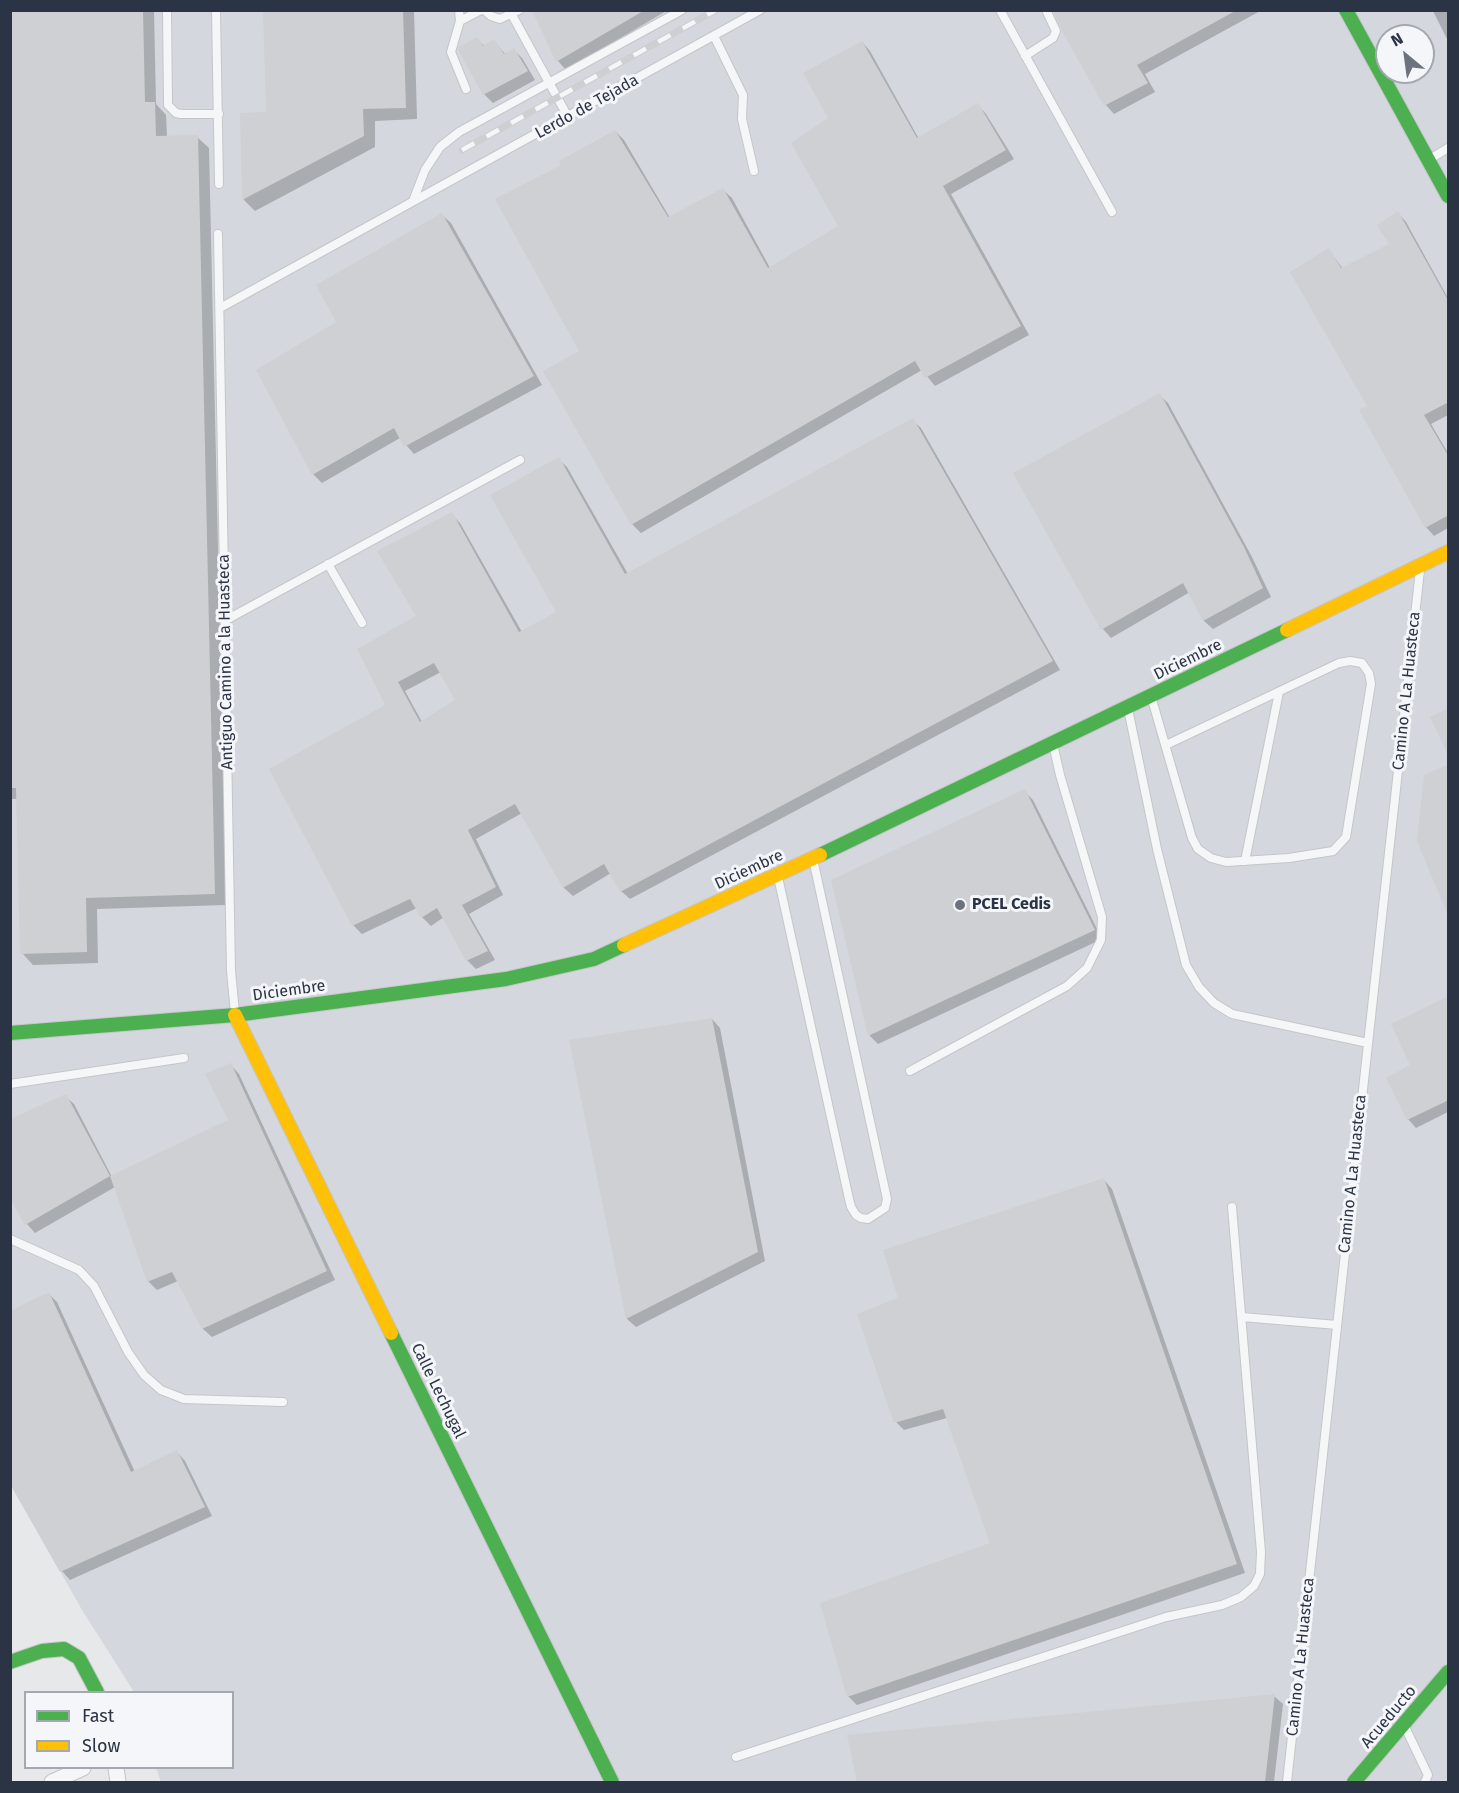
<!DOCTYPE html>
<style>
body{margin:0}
#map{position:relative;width:1459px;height:1793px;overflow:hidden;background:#e6e8ea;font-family:"Fira Sans",sans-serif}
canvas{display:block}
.frame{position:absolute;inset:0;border:12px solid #2b3445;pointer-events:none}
.legend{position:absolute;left:24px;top:1691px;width:210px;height:78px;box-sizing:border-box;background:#f4f6f9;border:2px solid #a4a8b1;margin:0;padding:8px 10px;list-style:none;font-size:18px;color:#2b3445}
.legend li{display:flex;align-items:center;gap:12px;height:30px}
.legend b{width:30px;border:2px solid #a4a8b1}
.north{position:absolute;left:1375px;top:24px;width:60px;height:60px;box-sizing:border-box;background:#f4f6f9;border:2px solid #a4a8b1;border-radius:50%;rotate:331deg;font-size:16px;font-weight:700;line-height:24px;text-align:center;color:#2b3445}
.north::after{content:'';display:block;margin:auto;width:21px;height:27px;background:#6c737f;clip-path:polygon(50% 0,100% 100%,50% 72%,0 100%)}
</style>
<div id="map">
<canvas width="1459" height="1793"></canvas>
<div class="frame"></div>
<ul class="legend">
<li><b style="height:8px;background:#4caf50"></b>Fast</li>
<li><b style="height:8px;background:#ffc107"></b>Slow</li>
</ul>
<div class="north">N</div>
</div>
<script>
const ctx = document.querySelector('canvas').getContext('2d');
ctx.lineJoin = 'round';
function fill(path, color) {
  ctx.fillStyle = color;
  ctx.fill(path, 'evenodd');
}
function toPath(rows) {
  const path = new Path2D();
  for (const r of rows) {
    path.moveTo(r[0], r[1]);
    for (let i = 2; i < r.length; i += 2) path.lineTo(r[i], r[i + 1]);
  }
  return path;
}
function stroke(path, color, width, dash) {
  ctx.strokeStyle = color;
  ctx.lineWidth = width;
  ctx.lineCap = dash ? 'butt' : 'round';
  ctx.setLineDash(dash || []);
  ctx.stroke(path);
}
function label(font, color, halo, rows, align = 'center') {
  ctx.font = font + ' "Fira Sans",sans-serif';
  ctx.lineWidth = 6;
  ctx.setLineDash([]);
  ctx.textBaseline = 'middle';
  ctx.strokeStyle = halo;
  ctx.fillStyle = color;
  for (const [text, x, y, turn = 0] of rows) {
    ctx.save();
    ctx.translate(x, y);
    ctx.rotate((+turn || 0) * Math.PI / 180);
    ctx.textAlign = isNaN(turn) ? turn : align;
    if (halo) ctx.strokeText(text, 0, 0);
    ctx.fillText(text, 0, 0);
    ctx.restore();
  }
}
const built = toPath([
 [10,11,1448,11,1448,1782,161,1782,156,1768,232,1768,232,1692,134,1692,82,1610,11,1484],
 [1387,36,1423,36,1423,72,1387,72]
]);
const shadow = toPath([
 [10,10,154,10,156,104,166,115,167,137,197,137,209,148,226,905,97,909,98,963,33,965,22,953,18,799,10,799],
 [264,10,414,10,417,119,375,121,375,147,255,211,244,200,241,114,267,113],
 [534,10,668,10,566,70,558,61],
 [1138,10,1262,10,1145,74,1155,92,1114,114,1106,105],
 [1434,10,1448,10,1448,41,1433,11],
 [477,39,484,46,494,41,506,55,514,50,522,58,535,80,493,103,484,94],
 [862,42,870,51,919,139,978,105,986,114,1014,159,951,194,1029,335,935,386,922,370,641,533,632,524,581,352,563,165,615,131,624,140,670,218,723,190,732,198,770,268,840,227,830,119],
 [1398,213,1406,222,1448,298,1448,415,1431,424,1448,453,1448,528,1434,536,1426,527,1369,406,1329,250,1343,269,1391,245],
 [442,215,451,223,542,385,414,454,400,438,322,483,313,474,338,323],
 [1159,395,1168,403,1252,557,1271,597,1213,629,1204,621,1190,592,1111,638,1103,629,1015,473],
 [912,420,921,428,1060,670,630,899,621,891,611,873,573,896,564,888,522,813,476,839,503,895,469,914,495,960,476,969,467,960,444,917,431,926,422,917,417,908,362,934,353,925,387,706,451,514,460,523,522,632,558,612,558,459,567,467,628,574],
 [441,672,457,700,422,722,405,691],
 [1024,791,1033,800,1102,939,878,1044,870,1036,833,880],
 [1448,997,1448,1112,1416,1128,1408,1119,1412,1065],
 [712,1019,720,1028,765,1261,636,1327,627,1319,571,1041],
 [231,1065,239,1074,335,1280,212,1337,203,1329,178,1281,157,1290,148,1281,115,1187,35,1233,27,1224,10,1195,65,1096,74,1104,112,1177,230,1121],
 [1104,1180,1112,1189,1245,1573,857,1705,848,1696,992,1544,947,1418,904,1430,896,1422,900,1299],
 [49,1294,57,1302,135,1472,177,1452,185,1461,212,1516,70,1580,62,1571],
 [1274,1696,1283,1704,1274,1782,859,1782,849,1736]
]);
const building = toPath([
 [10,10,143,10,145,102,155,102,156,136,198,135,215,894,86,898,87,952,20,954,16,788,10,788],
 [263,10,403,10,406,108,363,109,364,136,242,200,240,113,266,112],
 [532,10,645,10,556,62],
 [1053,10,1237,10,1137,65,1148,83,1104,106,1062,31],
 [477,37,483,46,494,39,504,54,514,48,528,71,483,95,458,50,459,47],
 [862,41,917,138,978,103,1006,150,943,186,1021,326,925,378,915,361,631,525,543,371,579,351,495,199,561,165,559,161,615,130,668,217,723,188,768,268,838,226,791,143,828,118,803,73],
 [1398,211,1449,302,1449,402,1424,415,1449,457,1449,515,1425,528,1359,410,1367,406,1290,272,1329,248,1341,268,1389,244,1377,225],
 [442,213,534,376,404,447,394,428,312,475,256,370,336,322,316,285],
 [1160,393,1244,547,1263,588,1203,621,1183,583,1101,630,1013,473],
 [913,418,1053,661,620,892,604,864,563,888,515,804,468,830,496,887,462,905,488,951,466,961,437,908,421,918,410,899,352,926,269,769,385,705,357,649,416,616,377,551,452,512,519,632,556,612,490,495,559,457,625,574],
 [434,663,455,700,420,722,398,682],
 [1449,708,1449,757,1430,717],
 [1449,764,1449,915,1448,915,1417,841,1424,775],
 [1025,789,1095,930,868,1036,831,880],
 [1449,996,1449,1100,1407,1120,1386,1078,1410,1065,1391,1024],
 [712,1018,758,1252,626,1319,569,1040],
 [231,1063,327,1271,202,1329,172,1272,147,1282,110,1176,228,1120,205,1074],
 [66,1094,110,1176,25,1225,10,1198,10,1119],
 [1104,1178,1237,1564,847,1697,820,1603,990,1543,943,1409,894,1423,857,1314,898,1298,883,1250],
 [49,1292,131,1472,177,1450,205,1507,60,1572,10,1484,10,1311],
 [1275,1694,1265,1782,857,1782,847,1735]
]);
const lane = toPath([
 [167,10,168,105,176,113,181,114,219,114],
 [216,10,219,184],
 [459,10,460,21,451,52,466,89],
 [484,10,491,16,500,19,519,10],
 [1000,10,1112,212],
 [512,15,568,117],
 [460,21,481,10],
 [714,36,743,95,742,119,754,171],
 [1025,56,1053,38,1056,31,1046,10],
 [1430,159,1448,148],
 [413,201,425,170,440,147,459,132,682,10],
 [218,234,231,971,235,1013],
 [220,308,760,10],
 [328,564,362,623],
 [226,620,520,460],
 [1151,696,1192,838,1198,849,1211,858,1226,862,1289,858,1333,851,1346,837,1371,684,1369,673,1362,663,1350,661,1339,663,1166,745],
 [1128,709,1157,849,1186,965,1199,987,1214,1003,1232,1014,1368,1043],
 [1245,861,1279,692],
 [778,877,849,1199,851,1207,856,1215,861,1218,868,1219,885,1208,887,1199,813,859],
 [910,1071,1067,986,1087,968,1101,940,1102,917,1060,775,1053,744],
 [10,1084,184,1058],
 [10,1239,79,1270,94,1286,128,1352,144,1375,161,1390,184,1399,283,1402],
 [1242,1317,1337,1325],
 [1405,1727,1428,1775,1425,1782],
 [736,1757,1166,1617,1222,1605,1241,1597,1254,1586,1260,1574,1261,1552,1232,1207],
 [1287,1782,1420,570]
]);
const street = toPath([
 [116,1768,118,1782],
 [52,1782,83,1768]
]);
const fast = toPath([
 [1346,10,1448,196],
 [820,855,1287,630],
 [10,1033,235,1015,506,979,594,959,624,945],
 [391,1333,612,1782],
 [10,1662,42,1651,64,1649,79,1658,97,1692],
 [1354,1782,1448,1672]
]);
const slow = toPath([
 [1287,630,1448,552],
 [624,945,820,855],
 [235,1015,391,1333]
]);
const rail = toPath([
 [462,150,716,10]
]);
const markers = [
 [960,905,6,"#6c737f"]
];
const streetNames = [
 ["Lerdo de Tejada",587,107,-29],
 ["Diciembre",1188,660,-26],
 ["Antiguo Camino a la Huasteca",226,662,-91],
 ["Camino A La Huasteca",1407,691,-84],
 ["Diciembre",749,870,-25],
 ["Diciembre",289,991,-8],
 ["Camino A La Huasteca",1353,1174,-84],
 ["Calle Lechugal",438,1391,64],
 ["Camino A La Huasteca",1301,1657,-84],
 ["Acueducto",1389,1717,-50]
];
const poiNames = [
 ["PCEL Cedis",972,905]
];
fill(built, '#d4d7dd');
fill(shadow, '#0003');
fill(building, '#ced0d3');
stroke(lane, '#c4c6c8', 10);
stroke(street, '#c4c6c8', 17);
stroke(fast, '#c4c6c8', 16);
stroke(slow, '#c4c6c8', 16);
stroke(lane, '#f5f6f7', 8);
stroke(street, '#f5f6f7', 15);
stroke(fast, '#4caf50', 14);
stroke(slow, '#ffc107', 14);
stroke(rail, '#cecfd2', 7);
stroke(rail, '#f4f6f9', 4.5, [14]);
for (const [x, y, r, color] of markers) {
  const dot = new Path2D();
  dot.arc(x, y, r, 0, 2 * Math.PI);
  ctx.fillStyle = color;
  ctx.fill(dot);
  stroke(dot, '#f4f6f9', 2);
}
label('16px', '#2b3445', '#f4f6f9', streetNames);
label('bold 16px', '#2b3445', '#f4f6f9', poiNames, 'left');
</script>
